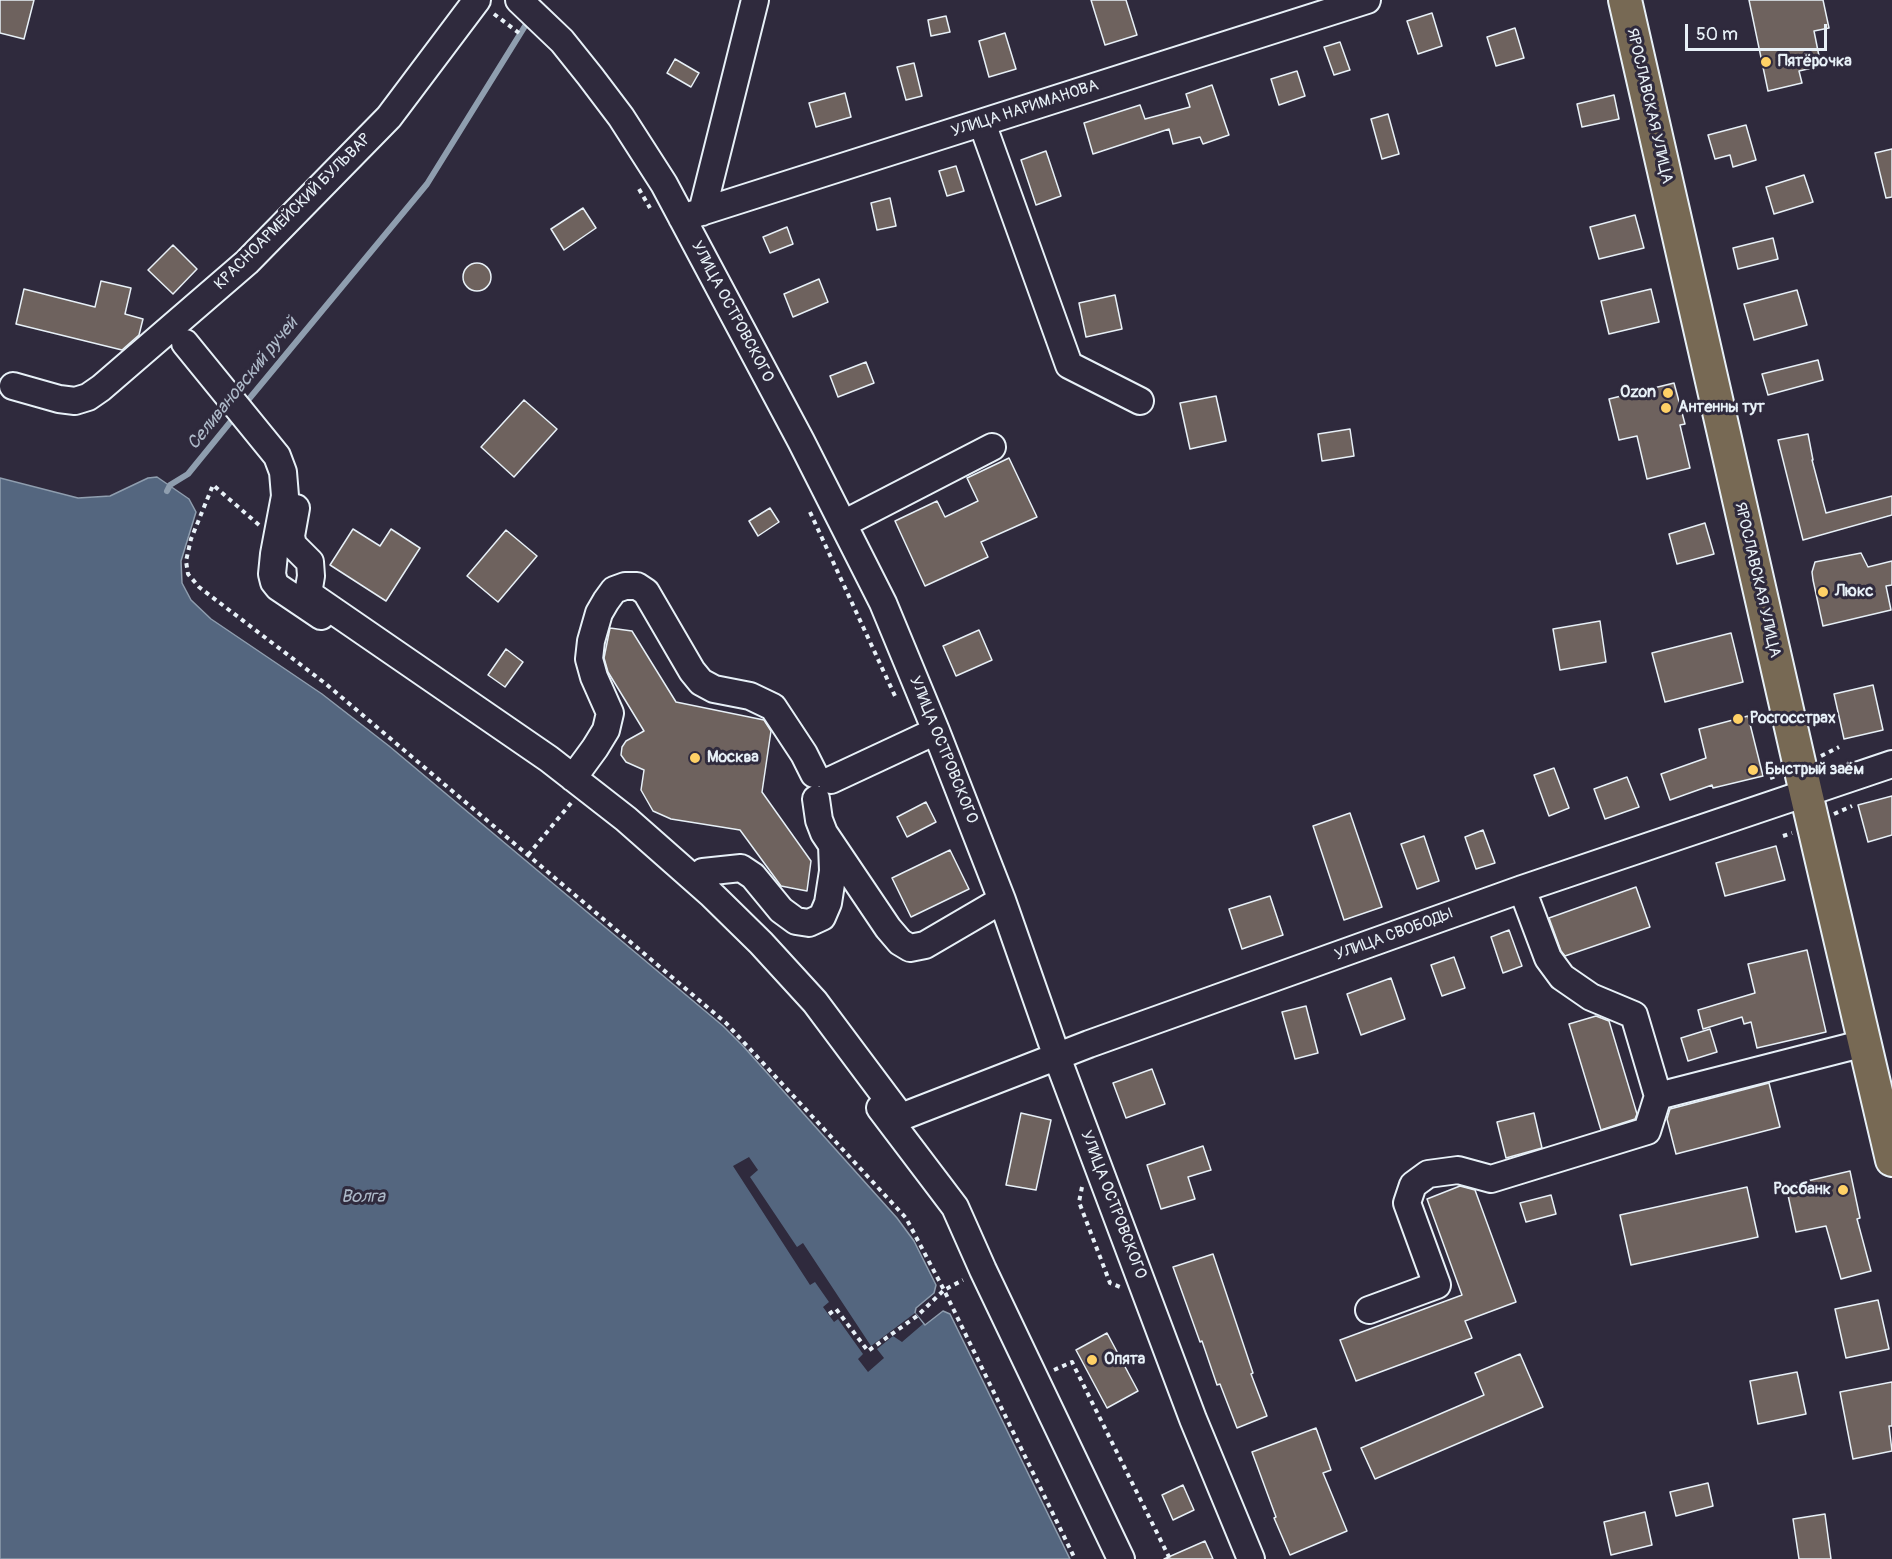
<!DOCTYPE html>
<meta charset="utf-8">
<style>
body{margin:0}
#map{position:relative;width:1892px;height:1559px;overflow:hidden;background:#2f2a3d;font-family:Pangolin,sans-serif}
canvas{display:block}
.scale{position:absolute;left:1685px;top:24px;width:142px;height:27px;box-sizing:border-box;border:3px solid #e8f1f8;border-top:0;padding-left:8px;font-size:18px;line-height:21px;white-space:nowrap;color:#e8f1f8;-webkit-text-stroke:4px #2f2a3d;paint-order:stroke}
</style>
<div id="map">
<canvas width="1892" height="1559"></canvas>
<div class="scale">50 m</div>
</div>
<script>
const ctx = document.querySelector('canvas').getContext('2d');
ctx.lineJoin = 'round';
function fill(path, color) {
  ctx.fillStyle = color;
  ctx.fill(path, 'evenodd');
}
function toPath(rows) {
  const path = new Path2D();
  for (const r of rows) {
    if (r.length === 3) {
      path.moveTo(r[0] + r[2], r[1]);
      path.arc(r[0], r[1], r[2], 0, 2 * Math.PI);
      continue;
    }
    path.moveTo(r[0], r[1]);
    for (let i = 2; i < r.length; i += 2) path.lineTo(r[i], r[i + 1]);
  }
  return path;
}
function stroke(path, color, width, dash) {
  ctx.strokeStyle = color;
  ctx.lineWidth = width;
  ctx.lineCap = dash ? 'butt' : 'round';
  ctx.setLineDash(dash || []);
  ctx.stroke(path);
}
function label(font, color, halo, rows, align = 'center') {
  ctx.font = font + ' Pangolin,sans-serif';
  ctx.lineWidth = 6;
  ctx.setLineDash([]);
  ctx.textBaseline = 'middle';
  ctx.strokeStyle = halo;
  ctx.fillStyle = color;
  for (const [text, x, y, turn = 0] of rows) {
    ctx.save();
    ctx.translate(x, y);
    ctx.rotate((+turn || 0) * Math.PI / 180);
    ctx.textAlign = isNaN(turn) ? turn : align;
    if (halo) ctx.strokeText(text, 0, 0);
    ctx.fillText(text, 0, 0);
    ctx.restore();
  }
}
const water = toPath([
 [157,477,189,499,196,512,181,561,182,583,191,600,211,619,322,694,389,746,723,1026,743,1046,897,1218,914,1241,936,1285,934,1293,916,1308,915,1313,925,1325,943,1311,950,1314,1070,1559,0,1559,0,478,78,498,110,496,148,478,157,477]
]);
const pier = toPath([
 [749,1157,758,1170,750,1177,797,1247,803,1243,871,1346,915,1313,923,1324,902,1342,893,1336,877,1349,884,1358,868,1372,858,1359,863,1354,838,1319,834,1322,823,1307,829,1302,815,1282,810,1285,733,1166]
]);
const stream = toPath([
 [244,405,427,184,530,18],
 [167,491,170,485,188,474,236,415]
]);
const building = toPath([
 [0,0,34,0,24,39,0,33,0,0],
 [1091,0,1126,0,1137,35,1105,45,1091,0],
 [1749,0,1823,0,1829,28,1814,31,1821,66,1799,71,1802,83,1768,91,1749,0],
 [1432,13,1442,46,1418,54,1407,21,1432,13],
 [946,16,950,32,931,36,928,20,946,16],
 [1515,28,1524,58,1496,66,1487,37,1515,28],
 [1005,33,1016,69,989,77,979,41,1005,33],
 [1340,42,1350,70,1334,75,1324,47,1340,42],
 [675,59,699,73,691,87,667,73,675,59],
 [914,63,922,96,906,100,897,67,914,63],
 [1297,71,1305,96,1279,105,1271,79,1297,71],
 [1212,85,1229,135,1203,144,1200,137,1173,144,1169,129,1093,154,1084,123,1140,105,1145,119,1190,107,1186,94,1212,85],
 [845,93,851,117,816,127,809,103,845,93],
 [1614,95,1619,119,1582,127,1577,104,1614,95],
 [1388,114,1399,154,1382,159,1371,119,1388,114],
 [1746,125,1756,160,1733,167,1730,155,1715,159,1708,135,1746,125],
 [1892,149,1892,197,1886,198,1875,153,1892,149],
 [1046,151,1061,196,1036,205,1021,160,1046,151],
 [956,166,964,191,947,196,939,171,956,166],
 [1804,175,1813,202,1774,214,1766,187,1804,175],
 [890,198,896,226,877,230,871,203,890,198],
 [583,208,596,228,564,250,551,229,583,208],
 [1635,215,1644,248,1599,259,1590,227,1635,215],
 [787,227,793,244,770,253,763,237,787,227],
 [1773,238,1778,259,1738,269,1733,248,1773,238],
 [173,245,197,269,173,294,148,270,173,245],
 [477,277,14],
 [819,279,828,302,793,317,784,294,819,279],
 [101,281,131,288,125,314,143,319,139,335,122,350,16,324,24,289,95,307,101,281],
 [1651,289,1659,322,1609,334,1601,301,1651,289],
 [1797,290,1807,325,1754,340,1744,304,1797,290],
 [1115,295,1122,329,1086,337,1079,303,1115,295],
 [1818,360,1823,380,1768,395,1762,374,1818,360],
 [866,362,874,383,838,397,830,376,866,362],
 [1674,383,1685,424,1680,425,1690,468,1647,479,1637,436,1619,440,1609,399,1674,383],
 [1216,396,1226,441,1190,449,1180,403,1216,396],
 [524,400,557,429,514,477,481,447,524,400],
 [1350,429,1354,456,1322,461,1318,434,1350,429],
 [1808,434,1813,460,1812,460,1826,513,1892,496,1892,515,1803,540,1778,440,1808,434],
 [1009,458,1037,517,981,542,988,557,925,586,895,521,937,501,945,517,978,501,967,478,1009,458],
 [770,508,779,522,758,536,749,521,770,508],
 [1705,523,1714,554,1677,564,1669,534,1705,523],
 [353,529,380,546,391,529,420,548,386,601,330,565,353,529],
 [506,530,537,556,498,602,467,576,506,530],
 [1861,553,1868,567,1892,561,1892,585,1886,586,1891,610,1823,626,1813,580,1812,572,1815,562,1861,553],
 [1600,621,1606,662,1560,670,1553,629,1600,621],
 [610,628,632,631,676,702,764,720,771,731,762,792,811,861,807,891,781,886,740,830,671,819,653,811,641,790,644,770,626,762,621,755,622,747,626,741,644,731,608,672,604,658,610,628],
 [979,630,992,660,956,676,943,646,979,630],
 [1731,633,1743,682,1665,702,1652,653,1731,633],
 [506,649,523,662,505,687,488,675,506,649],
 [1873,685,1883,730,1844,739,1834,694,1873,685],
 [1748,716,1763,776,1713,788,1712,785,1670,800,1661,774,1706,758,1699,729,1748,716],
 [1554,768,1569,808,1549,816,1534,775,1554,768],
 [1627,777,1639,807,1605,819,1594,789,1627,777],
 [1892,796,1892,835,1868,842,1858,805,1892,796],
 [926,802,936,822,907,837,897,817,926,802],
 [1350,813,1382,907,1344,920,1313,826,1350,813],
 [1483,830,1495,863,1476,869,1465,837,1483,830],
 [1424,836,1439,881,1417,889,1401,844,1424,836],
 [1776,846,1785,880,1725,896,1716,863,1776,846],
 [950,850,969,889,911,917,892,878,950,850],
 [1636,887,1650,927,1565,956,1561,951,1549,918,1636,887],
 [1270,896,1283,935,1242,949,1229,909,1270,896],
 [1509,930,1522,966,1503,973,1491,937,1509,930],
 [1807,950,1826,1032,1757,1048,1751,1022,1744,1024,1742,1017,1703,1029,1698,1010,1755,993,1748,964,1807,950],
 [1454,957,1465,988,1442,996,1431,965,1454,957],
 [1391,978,1405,1019,1361,1035,1347,994,1391,978],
 [1306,1006,1318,1053,1295,1059,1282,1012,1306,1006],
 [1596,1016,1609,1021,1637,1114,1635,1119,1601,1130,1569,1024,1596,1016],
 [1710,1029,1717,1052,1688,1061,1681,1038,1710,1029],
 [1152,1069,1165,1104,1126,1118,1113,1083,1152,1069],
 [1769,1083,1780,1127,1676,1154,1667,1119,1670,1109,1769,1083],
 [1021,1113,1051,1120,1036,1190,1006,1185,1021,1113],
 [1534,1113,1542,1148,1506,1158,1497,1122,1534,1113],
 [1203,1146,1211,1170,1188,1177,1195,1199,1161,1209,1147,1165,1203,1146],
 [1850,1171,1860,1218,1857,1219,1871,1271,1841,1279,1826,1226,1796,1232,1786,1186,1850,1171],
 [1460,1186,1475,1190,1516,1302,1465,1321,1472,1338,1356,1381,1340,1340,1462,1295,1427,1199,1460,1186],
 [1747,1187,1758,1237,1631,1265,1620,1215,1747,1187],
 [1551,1195,1556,1214,1526,1222,1520,1203,1551,1195],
 [1213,1254,1253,1373,1251,1374,1267,1416,1237,1428,1220,1384,1217,1385,1202,1341,1200,1342,1173,1267,1213,1254],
 [1878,1300,1889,1349,1846,1358,1835,1309,1878,1300],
 [1107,1333,1138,1391,1107,1408,1076,1350,1107,1333],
 [1520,1354,1543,1407,1375,1479,1361,1448,1484,1395,1475,1373,1520,1354],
 [1797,1372,1806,1414,1758,1424,1750,1381,1797,1372],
 [1892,1382,1892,1426,1889,1426,1892,1451,1853,1459,1840,1392,1892,1382],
 [1316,1428,1331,1470,1323,1473,1347,1531,1290,1555,1274,1518,1276,1517,1252,1452,1316,1428],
 [1708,1483,1713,1506,1676,1516,1670,1492,1708,1483],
 [1183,1485,1194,1510,1173,1520,1162,1495,1183,1485],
 [1645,1512,1652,1545,1611,1555,1604,1522,1645,1512],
 [1825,1514,1831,1559,1799,1559,1793,1519,1825,1514],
 [1205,1541,1213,1559,1164,1559,1205,1541]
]);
const path = toPath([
 [494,14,519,33],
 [639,189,650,208],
 [810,512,895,696],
 [259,525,213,485,191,539,186,561,188,574,199,587,326,684,726,1023,906,1218,944,1290,1075,1559],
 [1821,756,1839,747],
 [1770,778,1779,775],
 [1834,814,1852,806],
 [1783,836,1792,833],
 [528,855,571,803],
 [1082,1187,1079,1202,1110,1283,1120,1287],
 [829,1314,836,1309,868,1351,917,1316,944,1290,963,1280],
 [1054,1370,1072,1362,1170,1559]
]);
const minor = toPath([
 [519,0,562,41,590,76,621,117,664,184,801,441,883,603,936,731,1002,900,1057,1057,1193,1419,1251,1559],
 [982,123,1069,365,1140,401],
 [702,212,755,0],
 [682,218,1367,0],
 [185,343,277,456,283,472,285,496,274,554,272,574,274,582,278,587,321,616],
 [13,386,59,399,75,401,88,397,101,388,247,262,389,117,477,0],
 [296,508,291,536,293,545,310,562,311,576,309,588,312,596,549,759,626,819,711,894,761,943,815,1002,901,1117,1089,1044,1522,889,1892,764],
 [843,524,992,447],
 [573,778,595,748,606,730,610,713,594,677,589,659,591,641,599,613,606,601,614,590,625,586,637,586,646,592,692,671,701,682,714,689,750,696,773,707,804,754,814,774],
 [831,780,936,731],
 [816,799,819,820,824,833,888,928,900,942,910,948,925,945,1002,900],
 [696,880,703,872,741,868,753,876,781,910,796,921,809,923,822,917,828,903,833,871,832,845],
 [1522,889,1548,958,1562,977,1591,997,1634,1015,1658,1096],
 [880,1108,955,1207,983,1270,1121,1559],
 [1369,1310,1437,1285,1407,1203,1413,1185,1428,1174,1458,1170,1491,1179,1647,1131,1658,1096,1865,1043]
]);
const major = toPath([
 [1625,0,1806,793,1892,1160]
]);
const markers = [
 [1766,62,6,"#ffd166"],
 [1668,393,6,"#ffd166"],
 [1666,408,6,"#ffd166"],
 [1823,592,6,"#ffd166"],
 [1738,719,6,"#ffd166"],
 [695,758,6,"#ffd166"],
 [1753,770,6,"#ffd166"],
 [1843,1190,6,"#ffd166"],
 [1092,1360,6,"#ffd166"]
];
const poiNames = [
 ["Пятёрочка",1778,62],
 ["Ozon",1656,393,"right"],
 ["Антенны тут",1678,408],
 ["Люкс",1835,592],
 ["Росгосстрах",1750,719],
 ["Москва",707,758],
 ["Быстрый заём",1765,770],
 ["Росбанк",1831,1190,"right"],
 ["Опята",1104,1360]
];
const streetNames = [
 ["ЯРОСЛАВСКАЯ УЛИЦА",1649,106,77],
 ["УЛИЦА НАРИМАНОВА",1025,109,-18],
 ["КРАСНОАРМЕЙСКИЙ БУЛЬВАР",293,212,-45],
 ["УЛИЦА ОСТРОВСКОГО",732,312,62],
 ["ЯРОСЛАВСКАЯ УЛИЦА",1757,580,77],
 ["УЛИЦА ОСТРОВСКОГО",943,750,68],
 ["УЛИЦА СВОБОДЫ",1394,935,-20],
 ["УЛИЦА ОСТРОВСКОГО",1113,1205,69]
];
const waterNames = [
 ["Селивановский ручей",243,384,-51],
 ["Волга",363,1197]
];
fill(water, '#54667f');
stroke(water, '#8f9eaf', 1.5);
fill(pier, '#2f2a3d');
stroke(stream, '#8f9eaf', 6);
fill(building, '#6e625e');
stroke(building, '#e8f1f8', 1.5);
stroke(minor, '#e8f1f8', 30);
stroke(major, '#e8f1f8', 36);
stroke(path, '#e8f1f8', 4, [4.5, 4.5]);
stroke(minor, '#2f2a3d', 26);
stroke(major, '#776954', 32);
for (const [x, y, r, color] of markers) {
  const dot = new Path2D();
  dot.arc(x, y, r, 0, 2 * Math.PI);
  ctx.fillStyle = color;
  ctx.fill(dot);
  stroke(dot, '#2f2a3d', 2);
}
label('bold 16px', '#e8f1f8', '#2f2a3d', poiNames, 'left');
label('16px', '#e8f1f8', '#2f2a3d', streetNames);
label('italic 18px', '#adb9c8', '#2f2a3d', waterNames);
</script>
